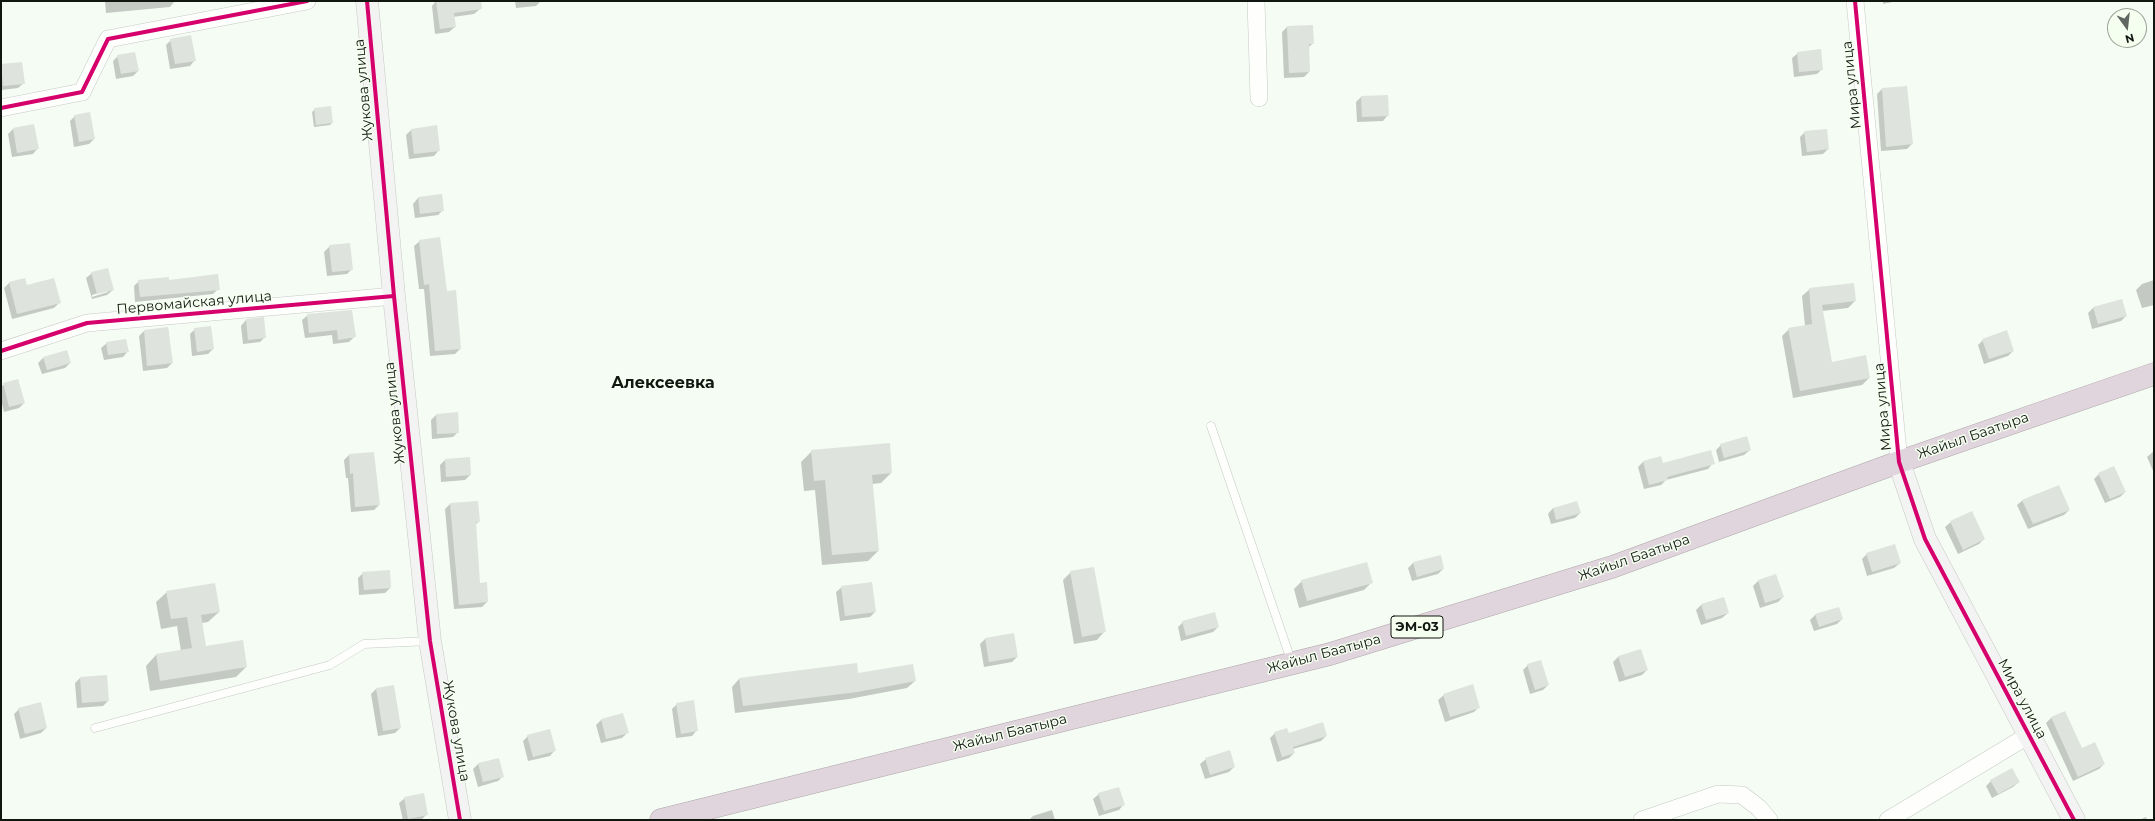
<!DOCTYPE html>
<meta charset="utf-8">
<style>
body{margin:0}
#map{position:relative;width:2155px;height:821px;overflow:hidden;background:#f5fcf4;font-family:Montserrat,sans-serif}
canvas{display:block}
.frame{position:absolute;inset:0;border:2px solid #121611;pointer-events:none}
.north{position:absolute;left:2107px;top:8px;width:40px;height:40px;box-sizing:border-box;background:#f4fff0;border:1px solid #9aa297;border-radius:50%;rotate:165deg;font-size:11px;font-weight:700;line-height:16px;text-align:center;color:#121611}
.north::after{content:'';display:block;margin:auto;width:14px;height:18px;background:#616660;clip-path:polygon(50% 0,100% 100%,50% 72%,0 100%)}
</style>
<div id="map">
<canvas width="2155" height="821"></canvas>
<div class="frame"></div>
<div class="north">N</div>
</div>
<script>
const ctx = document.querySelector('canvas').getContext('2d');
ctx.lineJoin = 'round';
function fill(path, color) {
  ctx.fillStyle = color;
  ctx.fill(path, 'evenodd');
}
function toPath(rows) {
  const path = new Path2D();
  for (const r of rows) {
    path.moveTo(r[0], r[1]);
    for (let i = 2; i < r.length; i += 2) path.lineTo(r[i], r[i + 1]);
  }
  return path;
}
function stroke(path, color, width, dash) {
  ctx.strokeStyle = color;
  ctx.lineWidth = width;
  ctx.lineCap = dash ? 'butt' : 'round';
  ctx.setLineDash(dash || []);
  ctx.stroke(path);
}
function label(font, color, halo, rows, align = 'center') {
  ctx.font = font + ' Montserrat,sans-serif';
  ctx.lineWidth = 3;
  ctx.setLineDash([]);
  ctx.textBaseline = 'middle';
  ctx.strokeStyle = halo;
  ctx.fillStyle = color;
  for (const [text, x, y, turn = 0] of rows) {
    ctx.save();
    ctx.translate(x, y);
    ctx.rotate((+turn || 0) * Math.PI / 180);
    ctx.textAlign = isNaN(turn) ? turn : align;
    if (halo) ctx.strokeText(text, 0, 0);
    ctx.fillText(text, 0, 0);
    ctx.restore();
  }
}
const shadow = toPath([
 [105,1,175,1,170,7,106,13],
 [436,1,479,1,480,9,474,14,453,17,455,27,449,32,435,34,432,6],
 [515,1,541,1,536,6,516,8],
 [1883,1,1897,1,1883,4],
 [1287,27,1313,43,1308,48,1309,72,1304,77,1284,78,1282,32],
 [171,40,195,60,190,66,170,69,166,45],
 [1798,53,1822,69,1817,74,1794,77,1792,58],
 [118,56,138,71,133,76,116,79,113,61],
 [21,63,24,83,18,88,1,90,1,66],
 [1882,89,1912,144,1907,149,1881,151,1877,94],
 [1387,96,1388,115,1383,121,1357,122,1356,102,1361,97],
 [315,109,332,123,330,125,314,127,312,112],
 [75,116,94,139,89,144,74,147,70,121],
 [13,129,38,148,33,154,12,157,8,134],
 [411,130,439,150,434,156,409,159,406,135],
 [1805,132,1828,149,1823,154,1802,156,1800,137],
 [442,195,443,210,438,215,415,218,413,204,418,198],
 [420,241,446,292,460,349,455,354,430,356,424,289,419,289,414,246],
 [330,246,352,269,347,274,327,276,324,252],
 [92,273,113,290,107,295,92,299,86,278],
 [108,290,108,292,92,297,92,295],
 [2154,280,2154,305,2142,308,2136,290,2142,284],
 [139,281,168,281,218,289,213,294,135,302,134,286],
 [9,283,26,286,59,303,54,308,12,319,4,288],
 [1810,289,1855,301,1848,308,1822,311,1831,363,1869,378,1862,385,1793,398,1782,336,1789,329,1805,326,1802,296],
 [2122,300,2126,316,2121,321,2092,329,2088,313,2093,308],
 [308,315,354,337,349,342,333,344,332,335,305,338,302,320],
 [246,320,265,337,260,342,243,344,241,326],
 [168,328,172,363,167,368,143,371,139,336,144,331],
 [195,329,213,349,208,354,192,356,190,334],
 [1983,340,2013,351,2008,356,1984,364,1978,345],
 [107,343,128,351,123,357,104,360,101,348],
 [43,358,70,363,65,368,42,374,38,363],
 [18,380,24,403,19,408,4,412,1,400,1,386],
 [436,415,458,432,453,437,432,439,431,420],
 [1721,445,1750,450,1744,455,1719,462,1716,450],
 [812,451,891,473,881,483,872,484,878,551,868,561,822,565,815,490,804,491,801,462],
 [2154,451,2154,473,2147,457],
 [349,455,379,505,374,510,351,512,348,478,346,478,344,460],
 [445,460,470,475,465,480,441,482,440,465],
 [1643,462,1662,465,1713,463,1708,469,1666,480,1661,485,1644,489,1638,467],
 [2099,474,2125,492,2120,497,2105,503,2094,479],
 [2037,494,2069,510,2064,515,2028,529,2017,505,2023,500],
 [450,504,479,521,475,525,479,584,486,583,487,602,482,607,454,609,445,509],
 [1553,508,1580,513,1575,518,1551,524,1548,514],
 [1951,522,1984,539,1979,544,1958,554,1945,527],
 [1867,554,1900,563,1894,568,1867,576,1862,559],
 [1440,556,1443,569,1438,574,1412,581,1408,568,1413,563],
 [1071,572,1104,632,1097,640,1074,644,1063,580],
 [363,573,390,588,385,593,359,595,358,578],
 [1302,581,1372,582,1364,590,1299,608,1294,589],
 [1758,581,1783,597,1778,602,1760,608,1753,586],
 [842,587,875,612,870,617,840,621,836,592],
 [167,592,219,612,208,622,202,623,205,647,246,667,236,677,150,691,146,666,156,655,181,651,177,626,161,629,156,602],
 [1701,605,1728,613,1722,618,1701,625,1696,610],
 [1839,608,1842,619,1837,624,1814,631,1810,620,1815,615],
 [1183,622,1218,627,1213,632,1181,641,1178,627],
 [1013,634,1017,657,1012,662,984,667,980,644,985,639],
 [1640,650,1647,670,1642,675,1619,682,1613,662,1618,657],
 [1528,665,1548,685,1543,690,1530,694,1523,670],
 [858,675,915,681,907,688,849,699,735,713,732,687,739,679],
 [80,678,108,701,103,706,77,708,75,683],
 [376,689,400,728,395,733,378,736,371,694],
 [1444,695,1479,707,1474,712,1445,722,1438,700],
 [677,704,697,730,692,736,676,738,672,709],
 [19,709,46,728,41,733,20,739,14,714],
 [2065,712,2082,749,2104,764,2099,769,2073,781,2046,723,2051,718],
 [601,720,628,732,622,738,601,743,596,725],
 [1275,733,1288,734,1326,736,1321,741,1293,749,1294,753,1289,758,1277,762,1270,738],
 [528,736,555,750,550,756,528,761,523,741],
 [1206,759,1234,767,1229,772,1205,779,1200,764],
 [478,764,503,776,498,781,478,787,473,769],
 [1991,781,2019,782,2013,787,1992,798,1986,786],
 [1099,794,1124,804,1119,810,1099,816,1093,799],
 [405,798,427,814,422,819,403,820,399,803],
 [1052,810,1055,820,1029,820,1033,816],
 [2146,817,2147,820,2139,820]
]);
const building = toPath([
 [436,1,481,1,482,9,454,13,456,27,440,29],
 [1313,25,1314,44,1309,44,1310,72,1289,73,1287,26],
 [191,35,196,61,175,64,170,39],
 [1821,49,1823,70,1799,72,1797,52],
 [135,52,139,71,121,74,117,55],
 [22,62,25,84,3,86,1,64],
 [1907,86,1913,144,1886,147,1882,88],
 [1388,95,1389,116,1362,117,1361,96],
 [331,106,333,123,316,125,314,108],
 [90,112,95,139,79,142,74,115],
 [34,124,39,149,17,153,13,128],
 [437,125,440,151,414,154,411,129],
 [1827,129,1829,149,1807,152,1804,131],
 [442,194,444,211,420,214,418,197],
 [440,237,447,291,456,290,461,349,435,351,429,284,424,285,419,240],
 [350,243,353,270,332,272,329,245],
 [108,268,114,290,97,294,91,272],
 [218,274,220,290,140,297,138,280,169,277,169,280],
 [25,278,27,285,54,278,61,303,17,314,9,282],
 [1854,283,1856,301,1822,305,1832,362,1866,355,1870,378,1800,391,1788,328,1812,324,1809,288],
 [2122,299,2127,316,2098,324,2093,307],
 [352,310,356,337,338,340,337,330,309,333,307,314],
 [264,317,266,338,248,340,246,319],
 [211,326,214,349,197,352,194,328],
 [168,327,173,363,147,366,144,330],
 [2007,330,2014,351,1989,359,1982,339],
 [126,339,129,352,108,355,106,342],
 [67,350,71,363,47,370,43,357],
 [18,379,25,403,9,407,3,383],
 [458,412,459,433,437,434,436,414],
 [1747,436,1751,450,1724,458,1720,444],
 [890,443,892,473,872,475,879,551,832,555,825,480,814,481,811,450],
 [1711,450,1715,464,1667,477,1668,480,1649,485,1643,461,1661,456,1663,463],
 [374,452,380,505,355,507,353,473,350,474,349,454],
 [470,457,471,475,446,477,445,459],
 [2114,466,2126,492,2110,499,2098,473],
 [2059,485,2070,510,2033,524,2022,500],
 [478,501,480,522,476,522,480,583,487,582,488,602,459,605,450,503],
 [1577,501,1581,513,1556,520,1553,508],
 [1972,511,1985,539,1963,550,1950,521],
 [1895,544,1901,563,1872,572,1866,553],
 [1441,555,1444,569,1417,577,1413,562],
 [1367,562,1373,583,1307,601,1301,580],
 [1094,567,1106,632,1082,637,1070,571],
 [390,570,391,588,364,590,362,572],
 [1776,574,1784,597,1765,603,1758,580],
 [872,582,876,612,845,616,841,586],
 [215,583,220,612,201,615,206,646,243,640,247,667,160,681,156,654,192,648,187,617,171,619,166,591],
 [1724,597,1729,613,1706,620,1701,604],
 [1839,607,1843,619,1819,627,1815,614],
 [1215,612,1219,627,1186,636,1182,621],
 [1014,633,1018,657,989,662,985,638],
 [1641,649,1648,670,1625,677,1618,656],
 [1541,660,1549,685,1535,690,1527,664],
 [857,663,858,673,913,664,916,681,857,692,743,706,739,678],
 [107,675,109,701,82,703,80,677],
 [1473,684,1480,708,1450,717,1443,694],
 [394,685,401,728,383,731,376,688],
 [694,700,698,731,681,734,676,703],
 [41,702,47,728,25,734,18,708],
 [2065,711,2082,748,2095,742,2105,764,2078,777,2051,717],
 [623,713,629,733,606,739,601,719],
 [1323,722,1327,736,1293,747,1295,753,1282,757,1274,732,1287,728,1289,733],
 [550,729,556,751,533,757,527,735],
 [1230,750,1235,767,1210,775,1205,758],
 [499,758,504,777,483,782,478,763],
 [2012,768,2020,782,1998,794,1990,780],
 [1119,787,1125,805,1104,811,1098,793],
 [424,793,428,815,408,819,404,797]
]);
const lane = toPath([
 [1211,426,1292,663],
 [95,728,330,665,364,644,430,641]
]);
const street = toPath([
 [1256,1,1259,98],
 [1855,1,1899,462],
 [1,108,82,92,108,39,307,1],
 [1,351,87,323,394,296],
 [1642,820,1718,794,1742,795,1759,808,1769,820],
 [1888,820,2029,735]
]);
const secondary = toPath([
 [367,1,394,296,430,641,460,820],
 [1899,462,1925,539,2074,820]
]);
const highway = toPath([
 [661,820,1330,654,1612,567,1899,462,2154,374]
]);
const cycleway = toPath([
 [367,1,394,296,430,641,460,820],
 [1855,1,1899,462,1925,539,2074,820],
 [1,108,82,92,108,39,307,1],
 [1,351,87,323,394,296]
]);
const shields = [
 [1417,627,52]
];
const shieldNames = [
 ["ЭМ-03",1417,627]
];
const streetNames = [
 ["Мира улица",1852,85,-96],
 ["Жукова улица",364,90,-95],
 ["Первомайская улица",194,303,-5],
 ["Мира улица",1883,407,-95],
 ["Жукова улица",395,413,-96],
 ["Жайыл Баатыра",1973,436,-19],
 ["Жайыл Баатыра",1634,558,-19],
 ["Жайыл Баатыра",1324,654,-15],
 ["Мира улица",2022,699,62],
 ["Жукова улица",456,731,80],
 ["Жайыл Баатыра",1010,733,-14]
];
const quarterNames = [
 ["Алексеевка",663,383]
];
fill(shadow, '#0003');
fill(building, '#dee3dd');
stroke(lane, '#c5cac4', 9);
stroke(street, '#c5cac4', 18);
stroke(secondary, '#c5cac4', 23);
stroke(highway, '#aea5aa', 23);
stroke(lane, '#fefffd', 8);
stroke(street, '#fefffd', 17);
stroke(secondary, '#f4f3f3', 22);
stroke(highway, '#e0d5dc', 22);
stroke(cycleway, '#d6006c', 4);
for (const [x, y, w] of shields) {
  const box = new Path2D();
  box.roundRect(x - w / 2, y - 11, w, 22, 3);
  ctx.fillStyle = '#f4fff0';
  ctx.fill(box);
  stroke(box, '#121611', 1);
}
label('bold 13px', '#121611', null, shieldNames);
label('14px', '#121611', '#f4fff0', streetNames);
label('bold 16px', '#121611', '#f4fff0', quarterNames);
</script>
